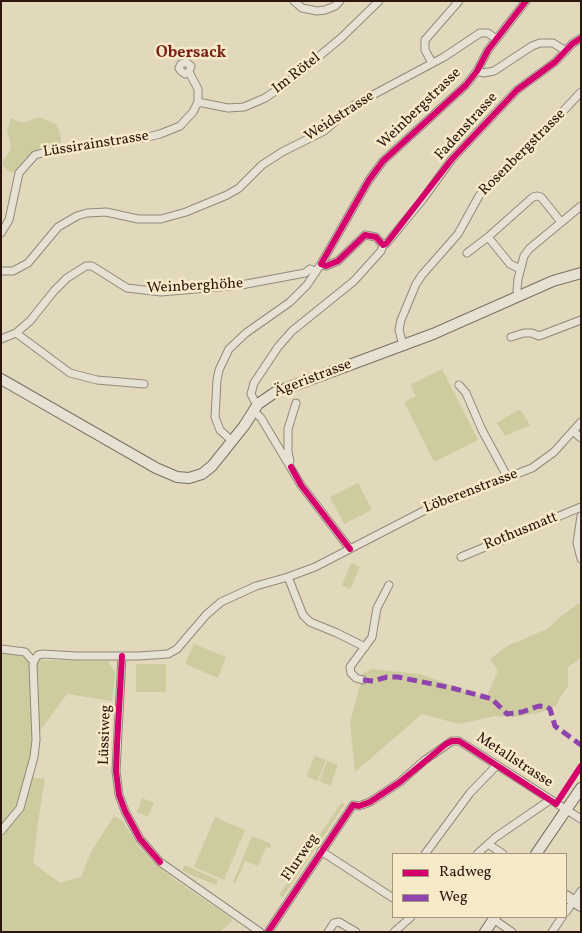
<!DOCTYPE html>
<meta charset="utf-8">
<style>
body{margin:0}
#map{position:relative;width:582px;height:933px;overflow:hidden;background:#e2d8bc;font-family:Vollkorn,serif}
canvas{display:block}
.frame{position:absolute;inset:0;border:2px solid #2c160e;pointer-events:none}
.legend{position:absolute;left:392px;top:853px;width:175px;height:65px;box-sizing:border-box;background:#f7eac9;border:1px solid #a6957e;margin:0;padding:6px 9px;list-style:none;font-size:15px;color:#2c160e}
.legend li{display:flex;align-items:center;gap:10px;height:25px}
.legend b{width:25px;border:1px solid #a6957e}
</style>
<div id="map">
<canvas width="582" height="933"></canvas>
<div class="frame"></div>
<ul class="legend">
<li><b style="height:6px;background:#d6006c"></b>Radweg</li>
<li><b style="height:6px;background:#8e44ad"></b>Weg</li>
</ul>
</div>
<script>
const ctx = document.querySelector('canvas').getContext('2d');
ctx.lineJoin = 'round';
function fill(path, color) {
  ctx.fillStyle = color;
  ctx.fill(path, 'evenodd');
}
function toPath(rows) {
  const path = new Path2D();
  for (const r of rows) {
    path.moveTo(r[0], r[1]);
    for (let i = 2; i < r.length; i += 2) path.lineTo(r[i], r[i + 1]);
  }
  return path;
}
function stroke(path, color, width, dash) {
  ctx.strokeStyle = color;
  ctx.lineWidth = width;
  ctx.lineCap = dash ? 'butt' : 'round';
  ctx.setLineDash(dash || []);
  ctx.stroke(path);
}
function label(font, color, halo, rows, align = 'center') {
  ctx.font = font + ' Vollkorn,serif';
  ctx.lineWidth = 5;
  ctx.setLineDash([]);
  ctx.textBaseline = 'middle';
  ctx.strokeStyle = halo;
  ctx.fillStyle = color;
  for (const [text, x, y, turn = 0] of rows) {
    ctx.save();
    ctx.translate(x, y);
    ctx.rotate((+turn || 0) * Math.PI / 180);
    ctx.textAlign = isNaN(turn) ? turn : align;
    if (halo) ctx.strokeText(text, 0, 0);
    ctx.fillText(text, 0, 0);
    ctx.restore();
  }
}
const green = toPath([
 [40,117,56,124,61,135,61,143,38,149,30,154,13,173,10,172,3,166,3,161,10,151,11,146,7,130,11,118,23,123],
 [442,369,478,440,434,462,404,402,416,396,410,385],
 [518,410,521,411,530,425,505,436,497,423],
 [358,483,372,510,344,524,330,497],
 [351,563,360,567,350,589,342,585],
 [579,603,581,605,581,658,568,667,568,686,559,699,557,705,542,712,515,717,496,716,459,724,422,714,355,772,350,723,363,673,372,669,420,674,486,698,498,671,490,659,507,646,547,629,560,617],
 [194,644,226,657,218,678,185,664],
 [1,653,44,660,108,661,115,673,112,701,67,694,33,740,27,777,45,779,38,822,33,863,60,883,81,877,91,852,114,816,122,820,139,847,157,866,174,879,231,918,232,921,220,932,1,932],
 [136,664,166,664,166,692,136,692],
 [315,756,326,760,317,781,306,776],
 [327,761,338,765,330,786,319,781],
 [142,798,154,803,148,817,137,812],
 [341,803,345,804,283,897,281,897,280,894],
 [215,817,245,830,224,880,194,867],
 [252,836,271,844,270,848,266,847,258,866,245,861,235,884,233,882],
 [185,865,218,880,216,885,182,871]
]);
const street = toPath([
 [294,1,302,8,317,11,325,10,335,6,340,1],
 [432,63,425,50,425,40,459,1],
 [477,71,483,73,494,71,532,46,540,43,553,43,566,51],
 [198,102,228,108,244,107,265,98,287,83,341,38,379,1],
 [1,233,9,220,19,173,35,155,49,151,73,149,148,137,160,134,180,126,193,112,198,102,198,89,189,72,191,66,186,62,181,64,179,68,181,71,185,74,189,72],
 [488,237,533,197,537,196,541,197,561,222],
 [467,253,488,237,510,264,520,269],
 [321,264,326,266,338,261,365,235,376,237,383,245],
 [1,271,13,271,28,263,58,227,77,216,87,213,106,212,138,219,161,219,186,212,227,195,239,188,262,165,282,152,324,131,354,105,444,57,480,33,488,33,496,39],
 [518,296,517,290,518,279,524,256,529,249,581,206],
 [16,333,70,373,97,380,144,384],
 [511,337,524,333,532,333,539,336,581,320],
 [1,339,16,333,30,321,54,291,67,278,86,266,92,266,127,288,161,292,241,285,305,273,310,269,316,272],
 [403,345,399,330,401,320,416,284,422,275,458,234,479,196,488,185,539,137,581,92],
 [459,385,466,393,482,430,508,478],
 [258,404,254,400,251,394,254,383,278,347,292,331,354,281,381,251,383,245,386,244,423,199,452,159,517,90,555,62,572,44,581,38],
 [253,410,261,418,301,485,350,549],
 [573,431,581,438],
 [232,441,220,430,215,417,217,380,219,370,229,349,246,333,290,302,307,285,321,264,369,180,383,161,466,85,477,71,488,50,526,1],
 [290,461,288,452,288,429,296,403],
 [581,516,577,543,581,559],
 [461,557,581,507],
 [288,577,303,615,310,622,337,633,365,647],
 [1,649,25,652,33,661],
 [122,656,116,771,119,795,125,811,140,839,160,862,260,932],
 [363,680,356,678,351,673,350,667,372,637,377,608,389,585],
 [1,831,20,808,34,757,36,740,33,664,35,659,38,655,43,654,76,656,138,656,168,654,177,649,206,615,221,602,256,586,288,577,315,567,437,504,532,468,554,452,581,422],
 [488,844,503,854],
 [321,851,393,898],
 [425,854,470,793,497,765],
 [477,854,496,837,550,800],
 [566,912,581,891],
 [492,918,512,932],
 [268,932,353,805,359,806,370,802,400,782,425,760,452,741,459,741,467,746,581,819],
 [328,932,334,923,339,922,356,932],
 [394,932,411,917],
 [552,932,562,917]
]);
const secondary = toPath([
 [1,379,156,468,177,477,189,478,202,474,212,466,244,426,258,404,274,393,433,334,553,281,581,273],
 [536,854,581,788],
 [566,896,581,906],
 [485,932,495,917]
]);
const quiet = toPath([
 [363,680,373,681,387,677,398,677,452,688,492,699,507,714,522,712,539,706,547,707,550,709,555,726,581,745]
]);
const cycleway = toPath([
 [526,1,488,50,477,71,466,85,383,161,369,180,321,264,326,266,338,261,365,235,376,237,383,245,386,244,452,159,517,90,555,62,572,44,581,38],
 [291,467,301,485,350,549],
 [122,656,117,745,116,771,119,795,125,811,140,839,160,862],
 [268,932,353,805,359,806,370,802,400,782,446,744,452,741,459,741,467,746,556,804,581,766]
]);
const streetNames = [
 ["Im Rötel",297,74,-38],
 ["Weinbergstrasse",420,109,-44],
 ["Weidstrasse",340,117,-33],
 ["Fadenstrasse",467,127,-48],
 ["Lüssirainstrasse",96,145,-9],
 ["Rosenbergstrasse",523,153,-45],
 ["Weinberghöhe",195,287,-3],
 ["Ägeristrasse",313,379,-21],
 ["Löberenstrasse",471,492,-21],
 ["Rothusmatt",521,532,-22],
 ["Lüssiweg",106,735,-88],
 ["Metallstrasse",514,761,33],
 ["Flurweg",301,858,-56]
];
const neighbourhoodNames = [
 ["Obersack",191,54]
];
fill(green, '#cecb9f');
stroke(street, '#928979', 9);
stroke(secondary, '#787062', 12);
stroke(street, '#e7e1d4', 7);
stroke(secondary, '#e7e1d4', 10);
stroke(quiet, '#8e44ad', 5, [10, 5]);
stroke(cycleway, '#d6006c', 6);
label('15px', '#2c160e', '#f7eac9', streetNames);
label('bold 16px', '#7a1f14', '#f7eac9', neighbourhoodNames);
</script>
